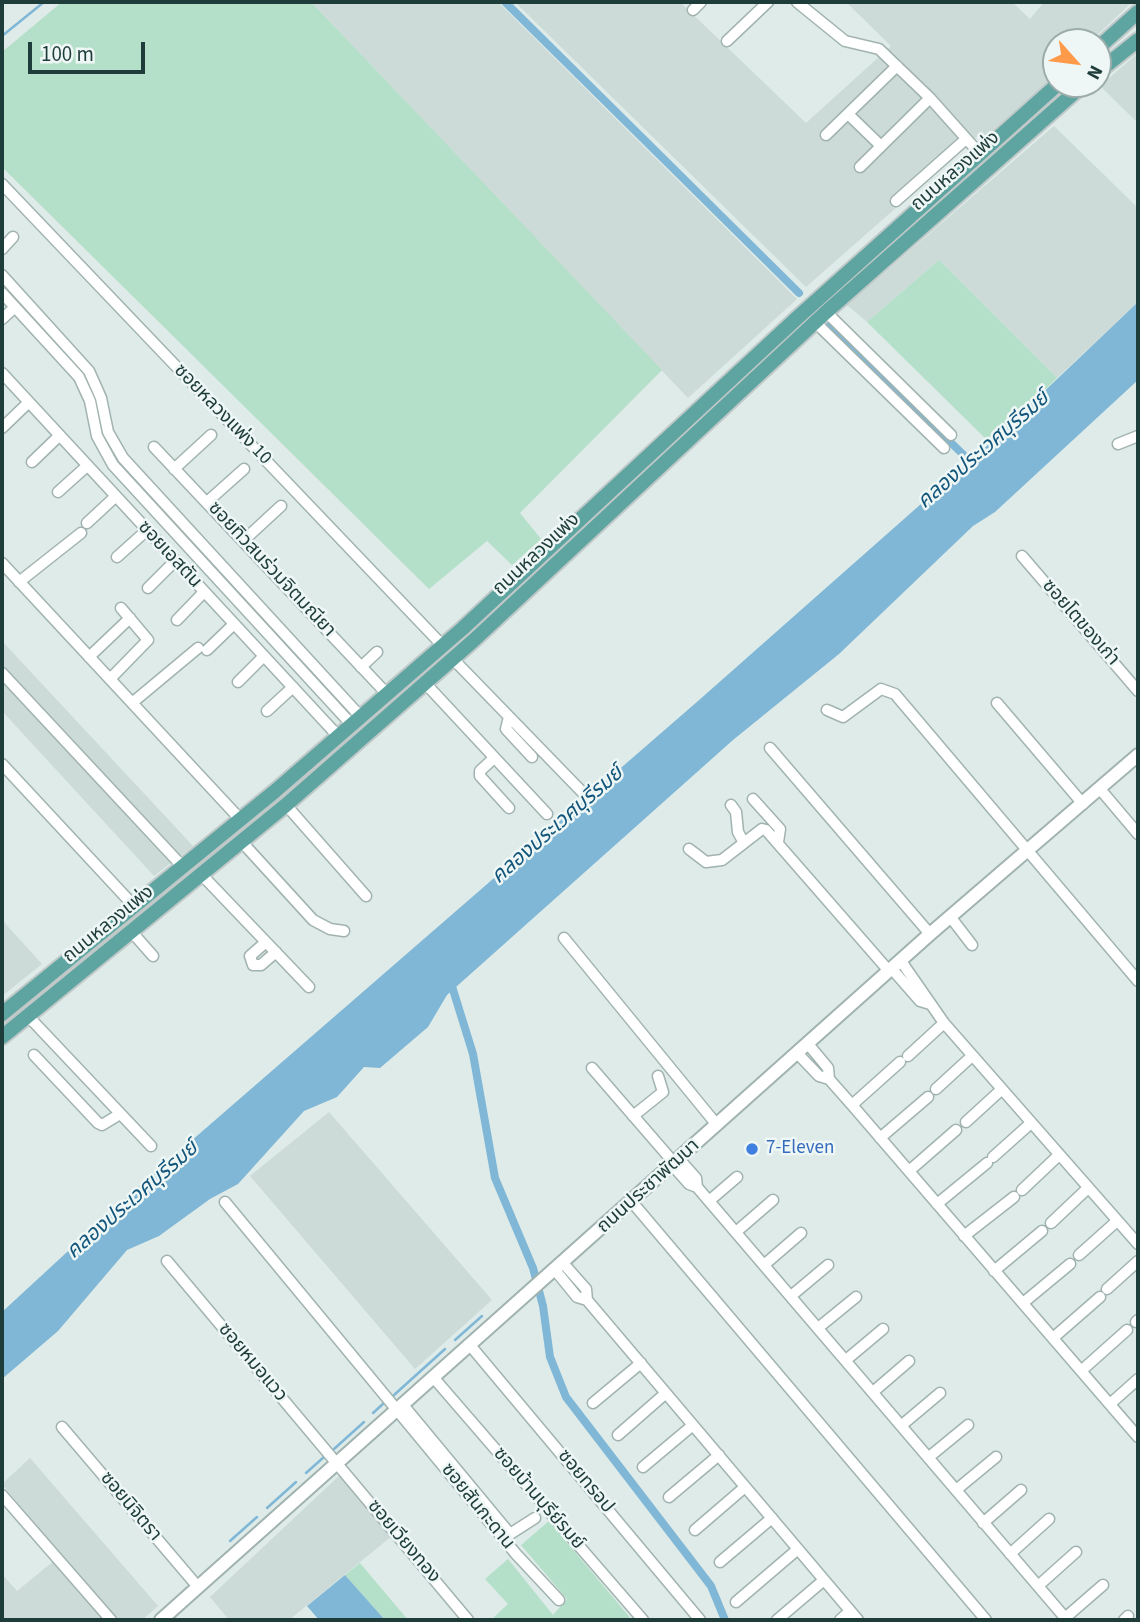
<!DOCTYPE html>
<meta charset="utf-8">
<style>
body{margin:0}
#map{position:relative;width:1140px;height:1622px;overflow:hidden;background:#deebe8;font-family:"Source Sans 3",sans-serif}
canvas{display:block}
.frame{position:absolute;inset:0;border:4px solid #1e3c3a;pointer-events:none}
.north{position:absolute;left:1042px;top:28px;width:70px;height:70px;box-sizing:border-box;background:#eef7f5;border:2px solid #9bacaa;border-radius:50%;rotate:118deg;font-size:19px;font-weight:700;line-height:28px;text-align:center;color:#1e3c3a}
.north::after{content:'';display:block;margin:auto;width:24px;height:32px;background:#fe9a49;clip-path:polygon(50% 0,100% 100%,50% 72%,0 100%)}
.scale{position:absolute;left:28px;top:42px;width:117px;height:32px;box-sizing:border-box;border:4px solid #1e3c3a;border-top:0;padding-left:9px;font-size:21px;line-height:24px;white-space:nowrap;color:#1e3c3a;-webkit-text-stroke:5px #eef7f5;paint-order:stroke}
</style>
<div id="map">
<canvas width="1140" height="1622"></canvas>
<div class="frame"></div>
<div class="north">N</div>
<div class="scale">100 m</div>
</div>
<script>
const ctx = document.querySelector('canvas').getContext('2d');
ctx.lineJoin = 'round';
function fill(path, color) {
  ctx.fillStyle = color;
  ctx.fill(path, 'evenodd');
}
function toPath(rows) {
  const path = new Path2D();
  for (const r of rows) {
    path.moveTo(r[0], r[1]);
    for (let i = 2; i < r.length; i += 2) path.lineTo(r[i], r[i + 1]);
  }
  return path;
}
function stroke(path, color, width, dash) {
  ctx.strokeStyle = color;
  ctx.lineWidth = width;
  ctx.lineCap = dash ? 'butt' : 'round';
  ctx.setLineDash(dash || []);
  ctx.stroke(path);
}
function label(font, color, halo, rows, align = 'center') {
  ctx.font = font + ' "Source Sans 3","Noto Sans Thai",sans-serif';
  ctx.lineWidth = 5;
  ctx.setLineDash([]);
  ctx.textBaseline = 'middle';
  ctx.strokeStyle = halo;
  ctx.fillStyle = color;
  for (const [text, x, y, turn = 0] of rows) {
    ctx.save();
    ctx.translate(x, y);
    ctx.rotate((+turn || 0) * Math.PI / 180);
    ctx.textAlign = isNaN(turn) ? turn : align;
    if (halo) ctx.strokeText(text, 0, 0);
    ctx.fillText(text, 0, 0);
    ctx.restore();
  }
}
const built = toPath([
 [311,2,498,2,797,299,688,398],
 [515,2,680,2,806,123,891,46,846,2,1012,2,1030,19,1044,2,1130,4,1090,42,1056,42,1056,74,984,138,980,134,806,287],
 [1138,53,1138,123,1100,86],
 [1054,126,1138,208,1138,302,1057,378,939,260,867,322,847,305],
 [2,641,193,846,154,876,2,711],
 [2,920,42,964,2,996],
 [329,1112,492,1300,415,1369,250,1176],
 [30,1458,158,1606,142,1620,2,1620,2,1574,17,1591,61,1555,2,1484],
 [340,1475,392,1536,289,1620,229,1620,210,1597]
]);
const green = toPath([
 [62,2,311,2,662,370,520,513,541,539,512,565,487,541,429,589,2,167,2,52],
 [939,260,1057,378,990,443,867,322],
 [549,1521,632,1620,491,1620,508,1604,485,1579,508,1559,553,1615,567,1599,521,1545],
 [360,1563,408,1620,385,1620,345,1575]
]);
const water = toPath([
 [1138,302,1138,380,995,512,973,526,839,654,733,740,447,995,428,1027,380,1068,364,1067,337,1097,304,1111,238,1184,210,1199,159,1236,127,1250,58,1331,2,1379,2,1312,130,1194,698,701,990,443],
 [345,1575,385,1620,319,1620,307,1606]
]);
const stream = toPath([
 [2,36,44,2],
 [455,1340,482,1316],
 [394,1395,445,1349],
 [373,1413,384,1403],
 [334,1449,364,1422],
 [306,1473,324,1457],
 [267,1508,296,1482],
 [230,1541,257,1517]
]);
const canal = toPath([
 [505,2,799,293],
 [830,325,976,467],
 [450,980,473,1054,495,1178,533,1268,543,1306,550,1357,566,1397,711,1586,725,1620]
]);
const minor = toPath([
 [797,2,845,41,879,49,930,98,980,154],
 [693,10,701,2],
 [727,41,768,2],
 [848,114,881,146],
 [826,135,897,66],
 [860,167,930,98],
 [2,184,443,646],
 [896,201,966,139],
 [2,249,13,237],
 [2,275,89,371,101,398,108,432,123,458,360,716],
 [2,293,79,377,90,401,97,436,113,465,351,724],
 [826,312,951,435],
 [2,319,15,307],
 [815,322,944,448],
 [2,373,338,736],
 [2,428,29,402],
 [1118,444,1138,436],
 [154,447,387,694],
 [32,462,59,436],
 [174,469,211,435],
 [58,492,87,466],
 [207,502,244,469],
 [87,523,115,497],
 [243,541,281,506],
 [1022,556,1138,691],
 [117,557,146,531],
 [2,563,240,819],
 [19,582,81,533],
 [148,588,175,561],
 [177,620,204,592],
 [207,650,234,624],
 [89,657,130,618],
 [453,659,587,797],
 [361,667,377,652],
 [2,673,182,866],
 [110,679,148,640,121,608],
 [238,682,264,656],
 [425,683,547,814],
 [132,703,198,648],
 [997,703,1083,804],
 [827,710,843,717,881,689,895,694,1138,981],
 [267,711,293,687],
 [509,717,506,729,532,757],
 [770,748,930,934],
 [494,758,480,771,480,776,509,808],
 [2,764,134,906],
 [1100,789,1138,834],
 [753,799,780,829,778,842],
 [286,805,366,896],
 [731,805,736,812,738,832,744,843],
 [241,841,313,920,330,929,344,931],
 [689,849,706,862,722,860,762,829,766,830,889,971],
 [201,874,309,987],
 [952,919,972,945],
 [131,931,153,956],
 [564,938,717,1125],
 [266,942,250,956,253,965,261,965,276,952],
 [901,961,944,1023,1138,1244],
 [892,969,920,1001,930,1004],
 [28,1016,151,1146],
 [808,1044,828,1068,829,1079],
 [798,1054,819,1076,829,1079,852,1105,1138,1437],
 [34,1055,98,1123,102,1125,120,1114],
 [908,1056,944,1023],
 [592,1068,675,1164],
 [936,1089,972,1056],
 [852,1105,900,1062],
 [633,1116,663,1092,658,1076],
 [966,1122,1001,1090],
 [880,1138,928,1097],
 [993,1157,1031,1123],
 [680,1160,696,1178,697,1187],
 [673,1166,689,1184,697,1187,1067,1620],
 [909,1171,956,1130],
 [1022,1190,1059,1155],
 [709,1201,737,1177],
 [225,1202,516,1554,559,1600],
 [632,1202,986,1620],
 [937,1204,987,1163],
 [1051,1223,1088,1188],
 [736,1232,773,1200],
 [964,1236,1014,1197],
 [1079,1255,1117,1221],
 [167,1261,468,1620],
 [563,1263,586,1289,587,1300],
 [764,1265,801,1233],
 [555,1270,577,1297,587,1300,858,1620],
 [994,1271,1042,1231],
 [1107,1289,1138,1261],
 [791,1296,828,1265],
 [1023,1303,1070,1264],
 [1136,1322,1138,1320],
 [818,1328,856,1297],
 [1053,1338,1100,1297],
 [469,1344,700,1620],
 [846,1360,883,1329],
 [1081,1371,1127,1330],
 [433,1377,643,1620],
 [873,1392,909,1361],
 [593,1403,641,1363],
 [1110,1404,1138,1379],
 [403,1405,510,1534,535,1518],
 [902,1425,940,1393],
 [62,1427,198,1587],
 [618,1435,666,1393],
 [929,1457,968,1425],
 [643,1467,693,1425],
 [956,1490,996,1457],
 [2,1495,111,1620],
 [669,1497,719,1455],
 [983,1523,1021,1490],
 [695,1530,745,1487],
 [1010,1554,1049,1519],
 [720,1562,772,1518],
 [1038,1586,1076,1552],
 [736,1602,798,1549],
 [1065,1618,1103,1585],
 [777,1620,824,1580],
 [840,1620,850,1611],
 [1124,1620,1128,1616]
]);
const tertiary = toPath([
 [161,1620,930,934,1138,755]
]);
const primary = toPath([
 [1098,48,1138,12],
 [1098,72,1138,40],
 [2,1014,274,792,462,629,797,318,1058,84],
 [2,1037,286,805,473,641,825,313,1084,84]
]);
const markers = [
 [752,1149,7,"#3f7fe0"]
];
const streetNames = [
 ["ถนนหลวงแพ่ง",956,172,-41],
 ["ซอยหลวงแพ่ง 10",222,415,46],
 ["ซอยเอสตัน",169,555,47],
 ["ถนนหลวงแพ่ง",537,555,-43],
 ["ซอยทิวสนร่วมจิตมณียา",271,570,47],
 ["ซอยโตของเก่า",1080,623,49],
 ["ถนนหลวงแพ่ง",109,925,-39],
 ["ถนนประชาพัฒนา",649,1187,-42],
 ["ซอยหมอแวว",252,1363,50],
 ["ซอยทรอป",585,1482,50],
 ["ซอยบ้านบุรีย์รมย์",538,1499,49],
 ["ซอยนิจิตรา",130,1507,50],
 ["ซอยสันกะดาน",477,1507,51],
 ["ซอยเวียงทอง",403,1542,50]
];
const shopNames = [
 ["7-Eleven",766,1149]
];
const waterNames = [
 ["คลองประเวศบุรีรมย์",984,451,-41],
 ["คลองประเวศบุรีรมย์",558,826,-41],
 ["คลองประเวศบุรีรมย์",133,1201,-41]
];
fill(built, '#ccdbd7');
fill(green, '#b4dfc8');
fill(water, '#80b7d6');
stroke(stream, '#80b7d6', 2.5);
stroke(canal, '#80b7d6', 8);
stroke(minor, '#a1b3b0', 13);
stroke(tertiary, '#a1b3b0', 16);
stroke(primary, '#c0c8c8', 18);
stroke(minor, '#fff', 10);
stroke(tertiary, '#fff', 12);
stroke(primary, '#5ea5a1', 14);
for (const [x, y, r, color] of markers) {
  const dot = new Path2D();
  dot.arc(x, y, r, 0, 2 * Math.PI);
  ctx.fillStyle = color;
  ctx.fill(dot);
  stroke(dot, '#eef7f5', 2.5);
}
label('19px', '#1e3c3a', '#eef7f5', streetNames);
label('19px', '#366cbe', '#eef7f5', shopNames, 'left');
label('italic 21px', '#13567c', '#eef7f5', waterNames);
</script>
